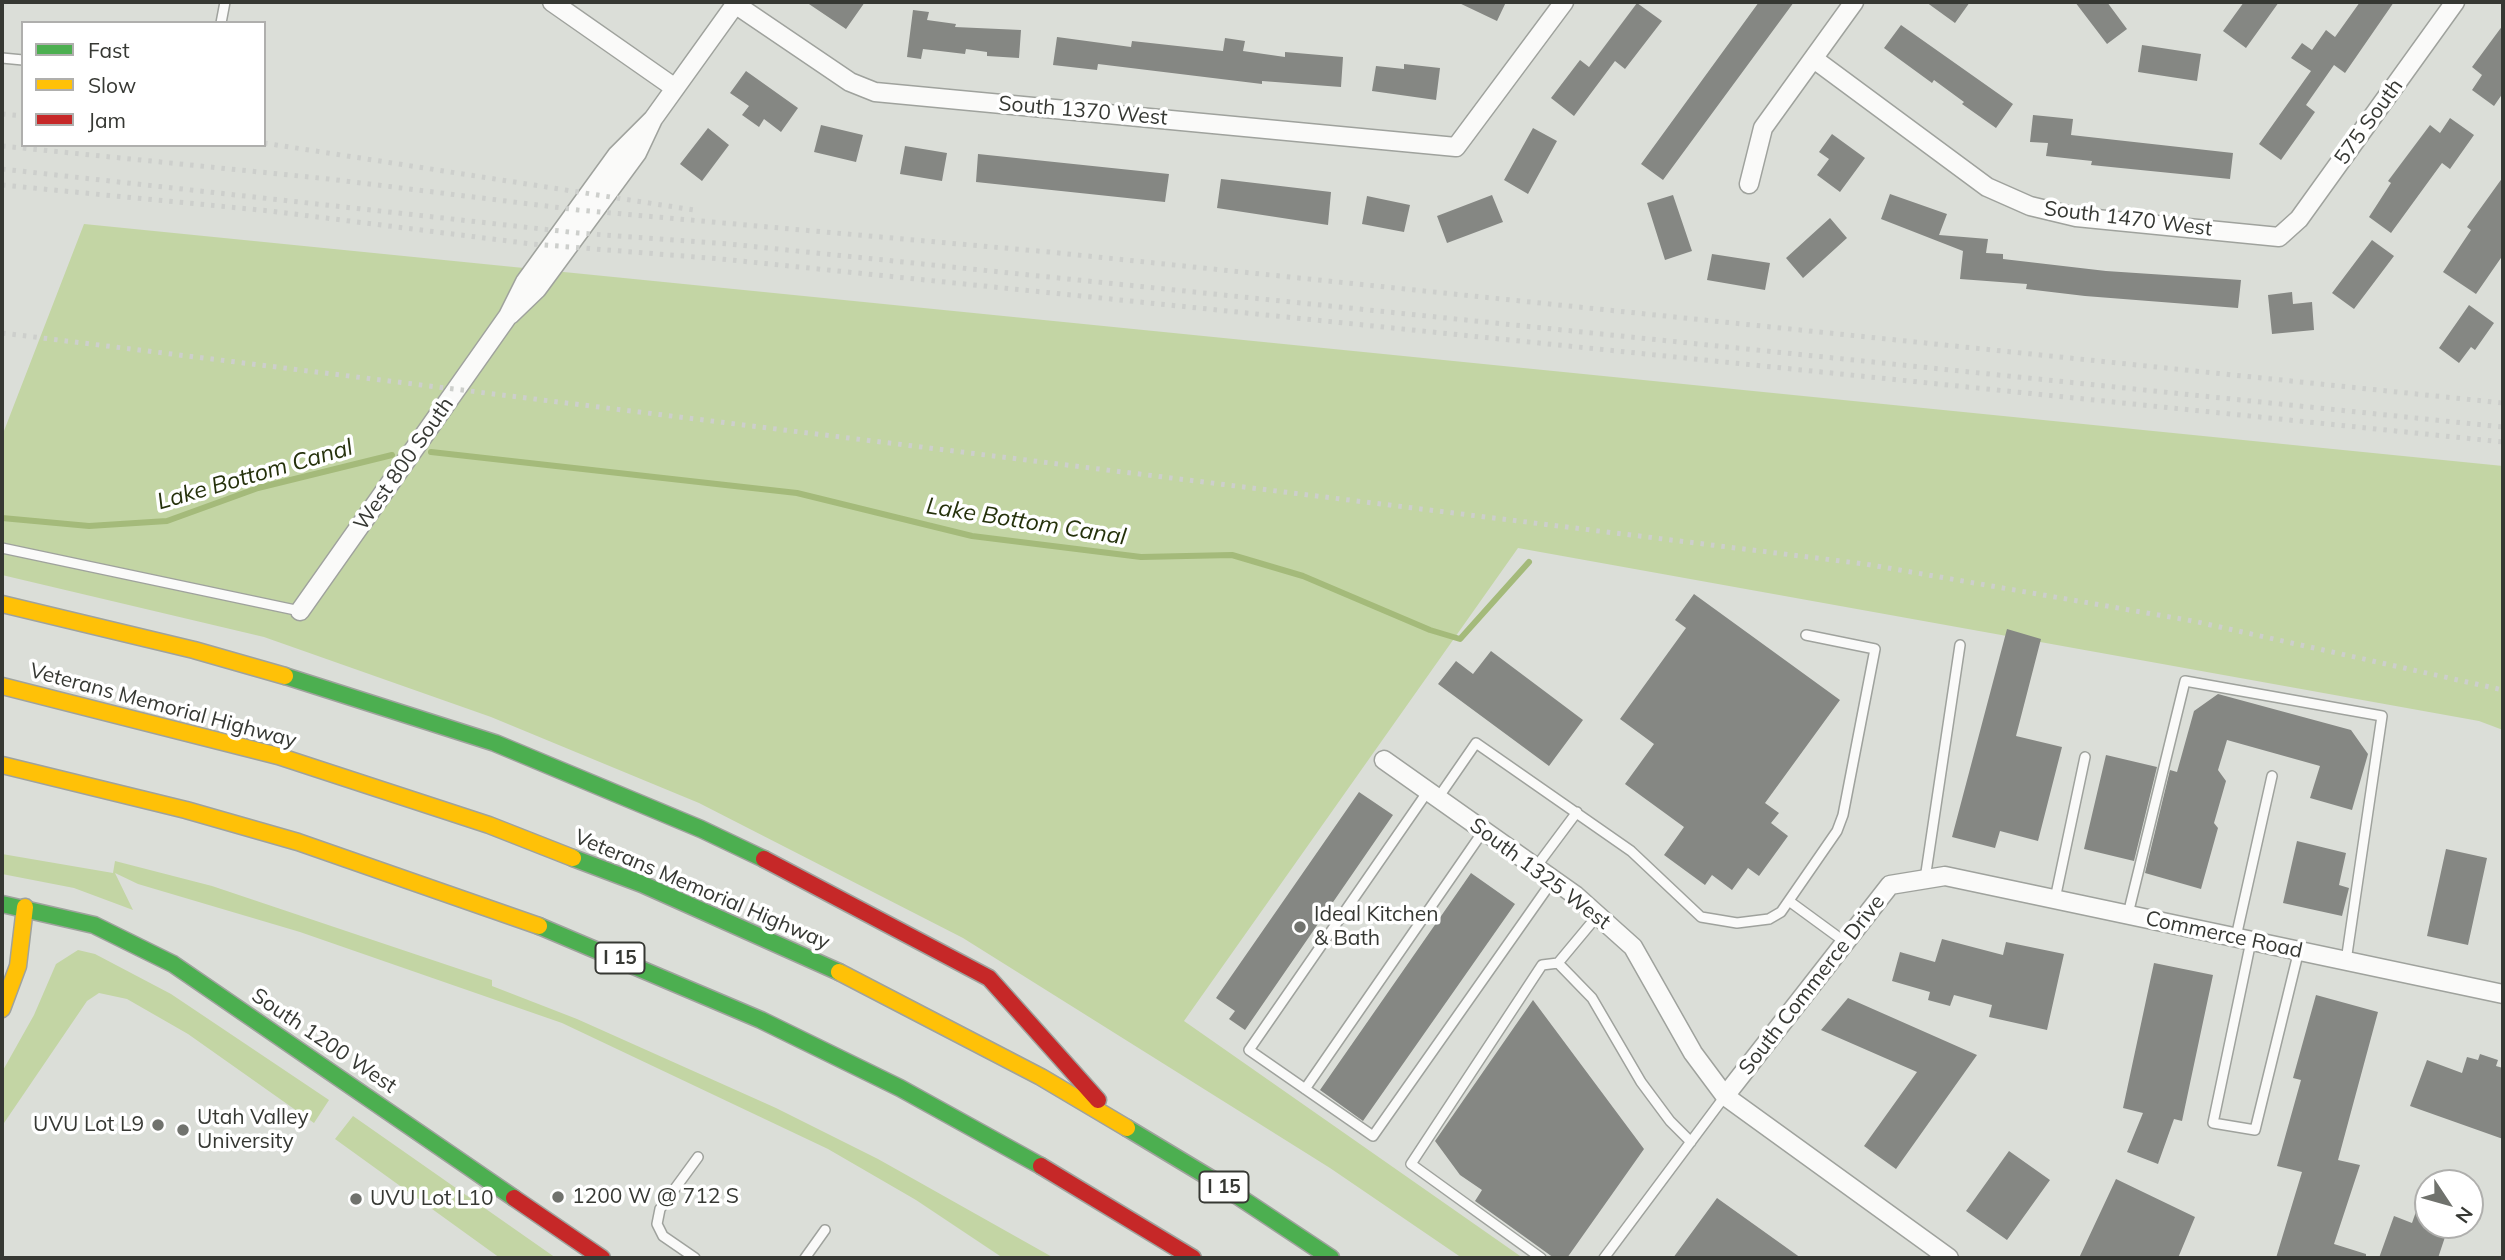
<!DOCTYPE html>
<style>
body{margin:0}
#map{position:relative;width:2505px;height:1260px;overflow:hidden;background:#dbded8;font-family:Mulish,sans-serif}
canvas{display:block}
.frame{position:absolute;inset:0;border:4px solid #363833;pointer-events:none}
.legend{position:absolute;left:21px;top:21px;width:245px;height:126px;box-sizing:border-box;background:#fff;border:2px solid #afafad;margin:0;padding:9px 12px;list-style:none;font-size:21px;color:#363833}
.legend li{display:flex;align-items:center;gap:14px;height:35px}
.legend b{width:35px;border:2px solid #afafad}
.north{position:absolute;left:2414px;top:1169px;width:70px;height:70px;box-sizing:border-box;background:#fff;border:2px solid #afafad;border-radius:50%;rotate:126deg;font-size:19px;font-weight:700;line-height:28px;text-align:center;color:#363833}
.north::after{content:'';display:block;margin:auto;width:24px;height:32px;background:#70726d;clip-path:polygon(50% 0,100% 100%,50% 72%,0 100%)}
</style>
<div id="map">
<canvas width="2505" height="1260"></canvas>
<div class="frame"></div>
<ul class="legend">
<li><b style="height:9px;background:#4caf50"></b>Fast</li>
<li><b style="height:9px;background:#ffc107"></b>Slow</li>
<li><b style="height:9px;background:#c62828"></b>Jam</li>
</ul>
<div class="north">N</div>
</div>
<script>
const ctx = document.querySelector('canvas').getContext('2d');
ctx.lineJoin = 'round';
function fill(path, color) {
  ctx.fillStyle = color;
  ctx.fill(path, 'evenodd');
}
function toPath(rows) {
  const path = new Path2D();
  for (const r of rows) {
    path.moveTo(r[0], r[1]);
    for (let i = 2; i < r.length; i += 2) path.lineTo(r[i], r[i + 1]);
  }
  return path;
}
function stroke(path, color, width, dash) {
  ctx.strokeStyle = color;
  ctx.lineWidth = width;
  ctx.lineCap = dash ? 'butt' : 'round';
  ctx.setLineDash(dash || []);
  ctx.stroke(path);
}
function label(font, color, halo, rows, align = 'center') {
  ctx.font = font + ' Mulish,sans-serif';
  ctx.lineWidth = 7;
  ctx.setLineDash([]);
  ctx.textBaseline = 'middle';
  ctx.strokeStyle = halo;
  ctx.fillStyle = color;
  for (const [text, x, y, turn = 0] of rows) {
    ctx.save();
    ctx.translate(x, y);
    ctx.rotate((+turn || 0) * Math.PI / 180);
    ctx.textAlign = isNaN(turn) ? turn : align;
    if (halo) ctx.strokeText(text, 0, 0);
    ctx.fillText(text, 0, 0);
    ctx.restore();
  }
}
const green = toPath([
 [84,224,2503,466,2503,730,2479,721,1518,548,1184,1021,1523,1258,1462,1258,1330,1168,963,938,699,803,491,717,264,637,2,575,2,436],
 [2,854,113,873,115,861,212,886,492,980,492,986,577,1019,776,1108,878,1159,1054,1258,1003,1258,916,1200,828,1149,562,1023,300,932,138,884,115,873,133,910,74,888,2,874],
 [78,950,95,954,171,994,329,1100,314,1123,188,1034,127,999,99,993,87,1001,4,1123,2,1072,34,1015,56,964],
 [353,1116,556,1258,500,1258,335,1139]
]);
const stream = toPath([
 [431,452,797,493,972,536,1141,557,1232,555,1303,576,1430,630,1460,639,1529,562],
 [2,518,89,526,167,521,258,488,392,455]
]);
const building = toPath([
 [806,2,865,2,846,29],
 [1457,2,1506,2,1497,21],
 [1759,2,1794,2,1663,180,1641,164],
 [1926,2,1970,2,1955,23],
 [2075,2,2107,2,2127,29,2107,44],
 [2244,2,2279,2,2246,48,2223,31],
 [2360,2,2394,2,2345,73,2334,65,2306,105,2315,112,2281,160,2259,144,2311,71,2291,58,2302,43,2312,50,2326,30,2335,37],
 [1637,3,1662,21,1625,69,1615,61,1574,116,1551,98,1580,60,1589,67],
 [913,10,929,12,927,20,956,24,955,27,1021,30,1019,58,987,56,987,52,966,49,965,54,923,49,921,59,907,57],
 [1901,25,2013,104,1996,128,1962,104,1964,102,1934,80,1932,83,1884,48],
 [2503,25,2503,93,2494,106,2472,90,2482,75,2472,67],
 [1057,37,1131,47,1132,41,1223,51,1225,38,1245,41,1243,51,1285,57,1285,52,1343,57,1341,87,1262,81,1262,84,1098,64,1097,70,1053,65],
 [2142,45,2201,54,2197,81,2138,72],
 [1404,64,1440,68,1436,100,1372,91,1376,66,1404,69],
 [746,71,798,108,781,132,764,119,759,127,742,115,749,106,730,93],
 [2033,115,2073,119,2071,135,2233,153,2230,179,2091,165,2092,161,2046,156,2048,143,2030,142],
 [2450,118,2474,135,2450,169,2442,163,2391,233,2369,217,2391,183,2388,181,2430,125,2440,133],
 [821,125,863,135,856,162,814,152],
 [708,128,729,145,702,181,680,164],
 [1533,128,1557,141,1528,194,1504,180],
 [1832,134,1865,158,1840,192,1817,175,1829,159,1819,152],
 [905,146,947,153,942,181,900,174],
 [978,154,1169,174,1165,202,976,182],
 [2503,177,2503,255,2476,294,2443,272,2471,230,2467,227],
 [1221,179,1331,192,1328,225,1217,208],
 [1890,194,1947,214,1939,235,1988,239,1986,253,2003,254,2003,259,2106,271,2241,280,2238,308,2085,296,2026,289,2027,284,1960,279,1963,251,1881,219],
 [1492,195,1503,222,1447,243,1437,216],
 [1673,195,1692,251,1665,260,1647,203],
 [1367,196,1410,205,1404,232,1362,224],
 [1830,218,1847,238,1803,278,1786,258],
 [2372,240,2394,256,2354,309,2332,293],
 [1712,254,1770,263,1765,290,1707,280],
 [2292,292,2293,304,2312,302,2314,330,2272,334,2268,295],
 [2469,305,2494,323,2475,350,2471,347,2459,363,2439,348],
 [1694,594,1840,700,1765,803,1779,813,1771,823,1788,836,1759,876,1748,868,1732,890,1712,875,1705,885,1664,855,1684,827,1625,784,1654,744,1620,719,1686,628,1675,620],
 [2007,629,2041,639,2016,736,2062,747,2038,841,2000,831,1995,848,1952,837],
 [1491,651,1583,720,1549,766,1438,684,1456,661,1473,674],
 [2218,694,2351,730,2368,754,2352,810,2310,798,2320,766,2227,740,2218,770,2226,781,2214,823,2218,828,2201,889,2145,873,2170,770,2177,772,2194,711],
 [2106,755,2157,767,2134,861,2084,849],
 [1359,792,1393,815,1245,1030,1229,1019,1235,1011,1216,998],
 [2297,841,2346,853,2339,885,2349,888,2342,916,2283,903],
 [2446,849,2487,858,2468,945,2427,936],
 [1471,873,1515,904,1363,1121,1320,1090],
 [1942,939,2003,955,2006,942,2064,954,2047,1030,1989,1017,1992,1005,1954,995,1950,1006,1928,1000,1930,992,1892,981,1900,952,1935,962],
 [2154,963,2213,975,2182,1121,2174,1119,2158,1164,2127,1152,2143,1113,2123,1108],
 [2316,995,2378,1012,2338,1160,2360,1165,2334,1244,2366,1254,2366,1258,2276,1258,2302,1172,2277,1166,2301,1080,2293,1078],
 [1848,998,1977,1055,1896,1169,1864,1146,1917,1072,1821,1030],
 [1533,1000,1644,1149,1567,1258,1554,1258,1475,1201,1482,1190,1460,1175,1435,1141],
 [2480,1054,2498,1060,2496,1066,2503,1068,2503,1139,2410,1106,2427,1060,2462,1073,2467,1057,2478,1060],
 [2009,1151,2050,1180,2007,1240,1966,1211],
 [2116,1179,2195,1217,2178,1258,2079,1258],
 [2425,1186,2428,1186,2428,1225,2449,1225,2438,1258,2379,1258,2394,1216,2412,1223],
 [1717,1198,1801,1258,1673,1258]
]);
const lane = toPath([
 [221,23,225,2],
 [2,58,23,60],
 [2,548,300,611],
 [1428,791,1249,1050,1373,1136,1553,880],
 [1438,798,1476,743,1631,851,1701,917,1737,923,1769,919,1781,912,1837,831,1843,815,1875,649,1806,635],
 [1536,867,1577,812],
 [1925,879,1960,645],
 [2055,899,2085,757],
 [1789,901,1845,942],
 [2128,914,2185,681,2382,716,2346,961],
 [1598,915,1558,963,1592,998,1641,1082,1670,1121,1691,1142],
 [2236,937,2272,776],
 [2251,941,2213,1123,2255,1130,2299,950],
 [1305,1089,1484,830],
 [695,1258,663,1236,657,1224,660,1209,698,1157],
 [805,1258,825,1230],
 [1541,1258,1411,1164,1542,965,1558,963],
 [1604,1258,1725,1096]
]);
const street = toPath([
 [552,2,675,88],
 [735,4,850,82,875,92,1456,147,1564,2],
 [1814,59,1987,187,2030,206,2076,217,2279,237,2299,219,2455,2],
 [1749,184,1763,128,1854,2],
 [510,315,537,289,637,153,653,119,737,2],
 [300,611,508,316,525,282,617,155,653,119],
 [1384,760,1575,895,1633,947,1693,1053,1725,1096,1949,1258],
 [1725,1096,1890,885,1945,876,2503,994]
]);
const fast = toPath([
 [285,676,495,743,701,829,764,859],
 [573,858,642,884,839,972],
 [2,904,94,925,173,964,514,1198],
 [539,926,761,1020,900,1088,1041,1166],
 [1127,1128,1215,1181,1331,1258]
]);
const slow = toPath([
 [2,604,194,650,285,676],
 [2,686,278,756,489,825,573,858],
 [2,765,186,810,298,842,539,926],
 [839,972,1041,1077,1127,1128],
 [2,1009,18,966,25,907]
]);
const jam = toPath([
 [764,859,989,978,1098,1100],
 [1041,1166,1193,1258],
 [514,1198,602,1258]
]);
const rail = toPath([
 [2,114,23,116],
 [264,143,694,210],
 [2,146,329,179,578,210,1049,252,2503,403],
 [2,169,578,233,729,244,2503,427],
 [2,185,270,211,532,244,721,259,2503,442],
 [2,333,1865,564,2193,621,2503,690]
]);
const markers = [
 [1300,927,7,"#70726d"],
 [158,1125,7,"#70726d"],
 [183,1130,7,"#70726d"],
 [558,1197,7,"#70726d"],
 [356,1199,7,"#70726d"]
];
const shields = [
 [620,958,49],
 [1224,1187,49]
];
const shieldNames = [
 ["I 15",620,958],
 ["I 15",1224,1187]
];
const streetNames = [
 ["South 1370 West",1083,111,5],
 ["575 South",2369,122,-54],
 ["South 1470 West",2128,219,7],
 ["West 800 South",404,464,-55],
 ["Veterans Memorial Highway",163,706,15],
 ["South 1325 West",1540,874,37],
 ["Veterans Memorial Highway",702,890,23],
 ["Commerce Road",2224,935,12],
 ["South Commerce Drive",1812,985,-52],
 ["South 1200 West",324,1041,34]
];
const poiNames = [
 ["Ideal Kitchen",1314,915],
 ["& Bath",1314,939],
 ["Utah Valley",197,1118],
 ["University",197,1142],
 ["UVU Lot L9",144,1125,"right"],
 ["1200 W @ 712 S",572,1197],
 ["UVU Lot L10",370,1199]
];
const waterNames = [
 ["Lake Bottom Canal",255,475,-16],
 ["Lake Bottom Canal",1026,522,9]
];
fill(green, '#c3d5a4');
stroke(stream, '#a4ba7a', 6);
fill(building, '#858783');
stroke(lane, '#9fa29d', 12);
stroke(street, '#9fa29d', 21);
stroke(fast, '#9fa29d', 19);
stroke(slow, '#9fa29d', 19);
stroke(jam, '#9fa29d', 19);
stroke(lane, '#fafaf9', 9);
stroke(street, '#fafaf9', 18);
stroke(fast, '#4caf50', 16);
stroke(slow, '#ffc107', 16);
stroke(jam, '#c62828', 16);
stroke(rail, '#cdcfcc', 5, [3.5, 7]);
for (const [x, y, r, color] of markers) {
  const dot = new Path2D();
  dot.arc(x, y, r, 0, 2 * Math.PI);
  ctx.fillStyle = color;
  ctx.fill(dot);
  stroke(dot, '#fff', 2.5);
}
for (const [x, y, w] of shields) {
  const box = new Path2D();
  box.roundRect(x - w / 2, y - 15.5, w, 31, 5);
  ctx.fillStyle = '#fff';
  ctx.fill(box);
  stroke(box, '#363833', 2);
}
label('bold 19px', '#363833', null, shieldNames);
label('21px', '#363833', '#fff', streetNames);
label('21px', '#363833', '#fff', poiNames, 'left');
label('italic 23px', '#25310b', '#fff', waterNames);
</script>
